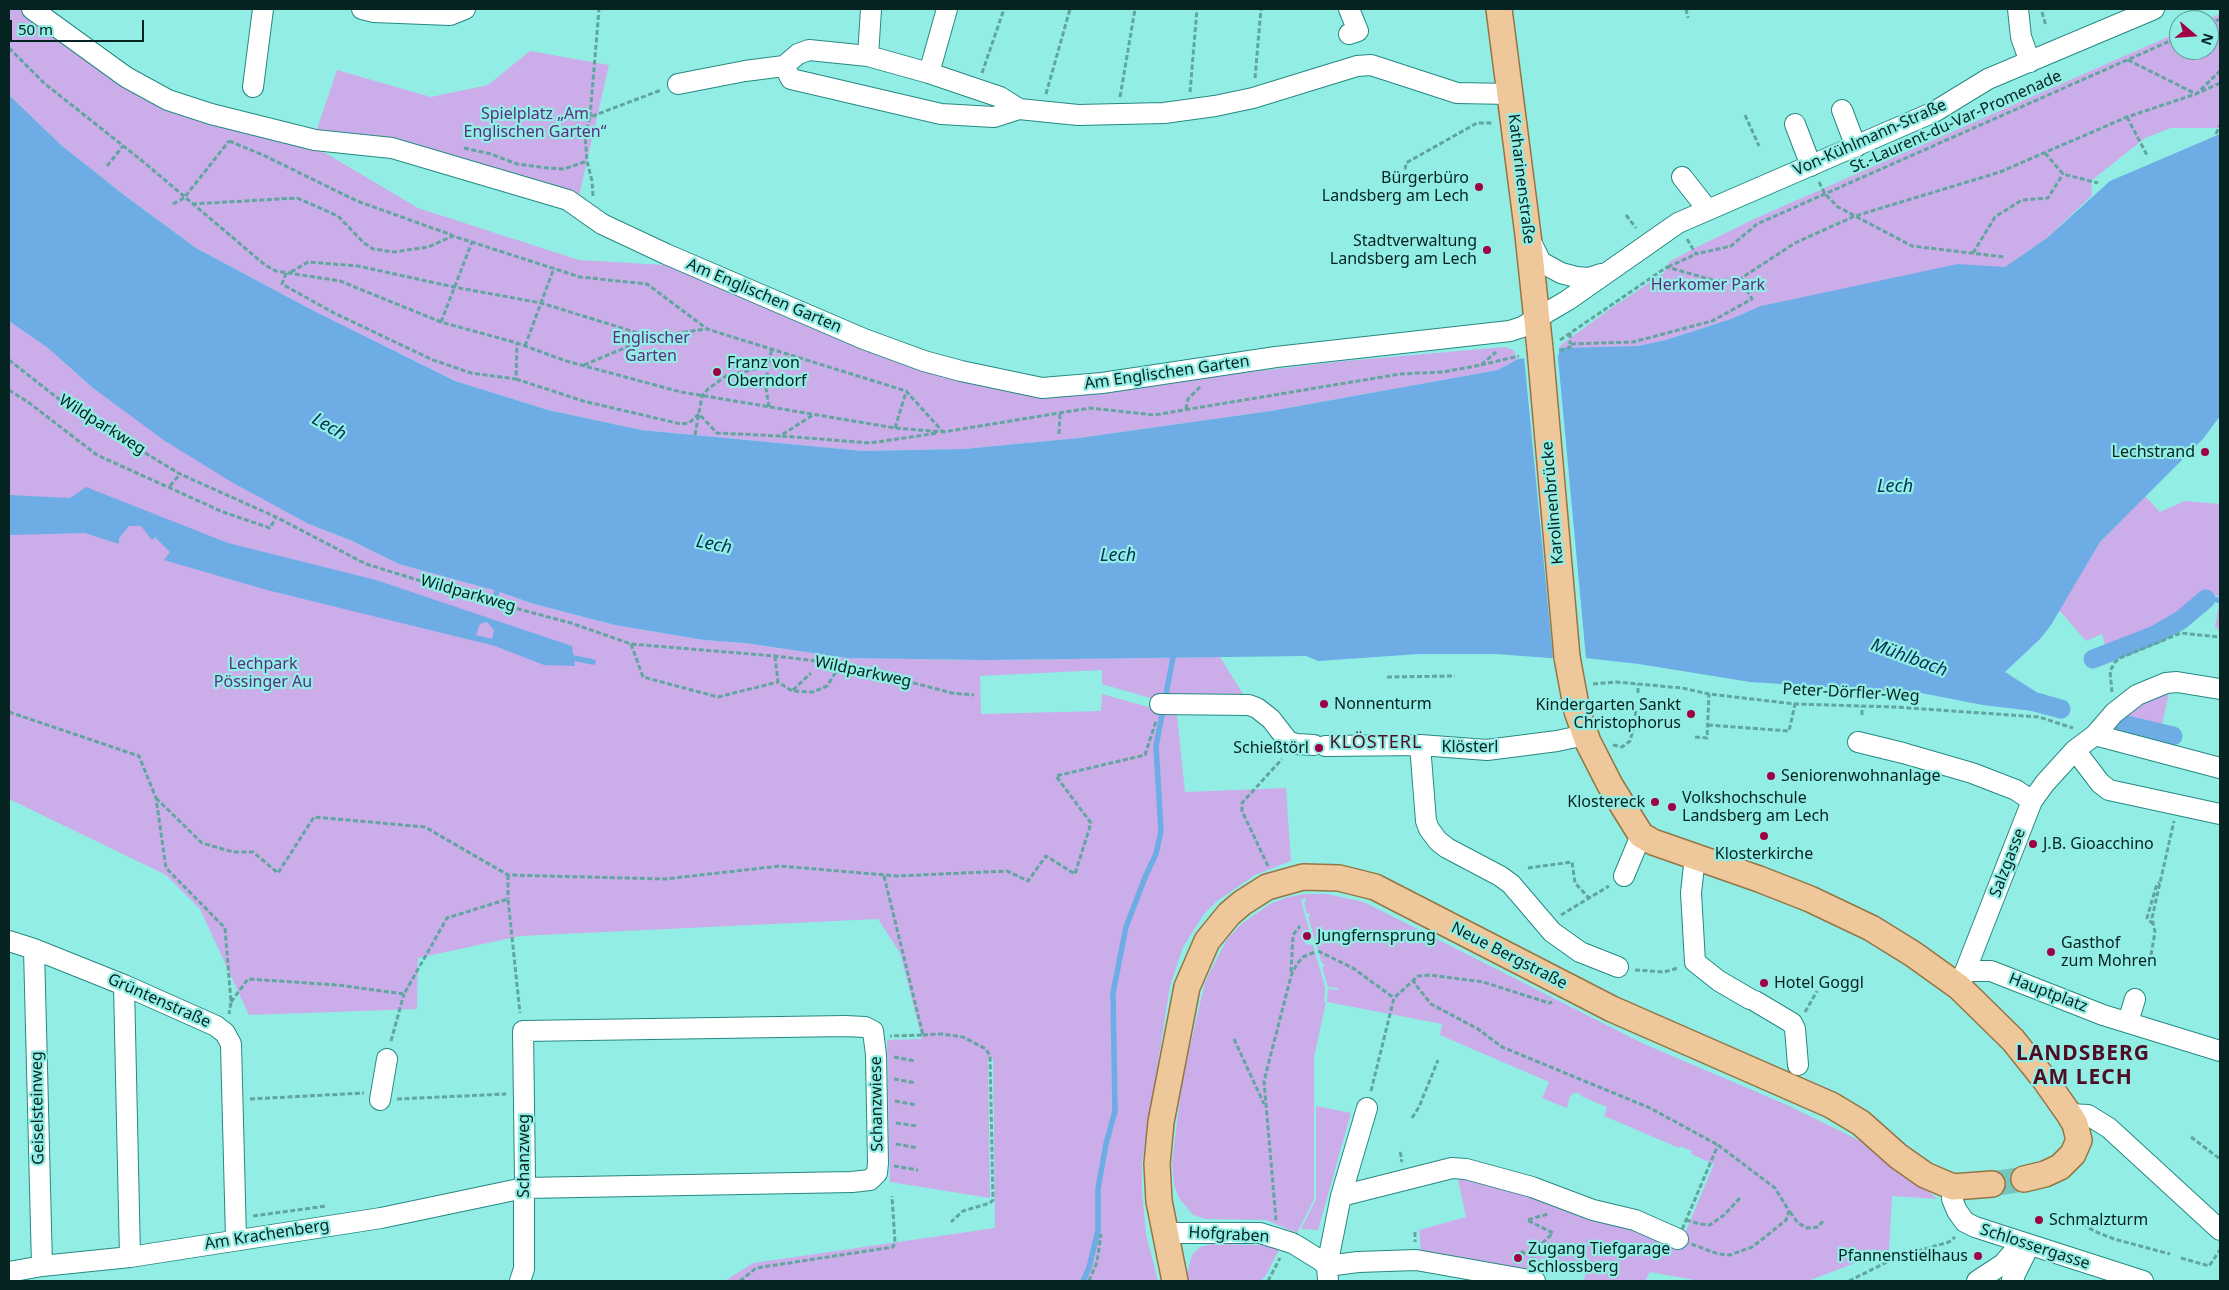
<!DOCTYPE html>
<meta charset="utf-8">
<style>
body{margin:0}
#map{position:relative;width:2229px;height:1290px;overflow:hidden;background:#92eee5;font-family:"Noto Sans",sans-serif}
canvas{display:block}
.frame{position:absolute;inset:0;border:10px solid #052320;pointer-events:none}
.north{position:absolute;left:2169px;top:10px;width:50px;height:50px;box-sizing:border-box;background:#92eee5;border:1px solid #5a9d96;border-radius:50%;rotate:108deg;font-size:14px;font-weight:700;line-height:20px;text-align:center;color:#052320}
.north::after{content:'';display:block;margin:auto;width:18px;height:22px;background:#9f0243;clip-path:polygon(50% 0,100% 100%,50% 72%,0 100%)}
.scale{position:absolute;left:10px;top:20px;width:134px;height:22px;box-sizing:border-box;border:2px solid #052320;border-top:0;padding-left:6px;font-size:15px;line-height:18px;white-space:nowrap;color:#052320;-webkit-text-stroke:4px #92eee5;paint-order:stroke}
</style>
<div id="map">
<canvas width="2229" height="1290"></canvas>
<div class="frame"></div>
<div class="north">N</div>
<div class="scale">50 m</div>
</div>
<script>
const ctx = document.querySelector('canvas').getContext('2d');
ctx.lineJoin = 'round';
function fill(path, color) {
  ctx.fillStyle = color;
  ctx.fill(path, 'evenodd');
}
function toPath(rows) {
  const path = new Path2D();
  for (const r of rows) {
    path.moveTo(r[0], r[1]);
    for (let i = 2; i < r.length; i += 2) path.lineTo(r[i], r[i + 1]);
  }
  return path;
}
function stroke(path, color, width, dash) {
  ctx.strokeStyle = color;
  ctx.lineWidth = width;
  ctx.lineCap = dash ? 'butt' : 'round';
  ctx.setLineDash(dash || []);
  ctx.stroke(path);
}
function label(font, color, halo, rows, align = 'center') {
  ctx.font = font + ' "Noto Sans",sans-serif';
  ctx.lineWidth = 4.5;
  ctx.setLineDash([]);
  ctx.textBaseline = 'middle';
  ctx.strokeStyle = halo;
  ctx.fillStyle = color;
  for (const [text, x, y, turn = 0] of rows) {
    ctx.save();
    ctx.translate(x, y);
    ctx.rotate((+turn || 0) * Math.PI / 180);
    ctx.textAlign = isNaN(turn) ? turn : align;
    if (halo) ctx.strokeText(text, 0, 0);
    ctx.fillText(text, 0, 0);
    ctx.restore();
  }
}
const green = toPath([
 [9,9,19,9,94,66,327,154,418,208,579,260,665,265,674,267,955,380,1025,394,1199,378,1344,361,1505,347,1513,350,1518,359,1498,370,1271,411,1079,438,964,449,863,451,641,430,548,410,455,381,310,309,196,248,124,195,61,145,9,95],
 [2220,14,2220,128,2171,128,2145,138,2091,181,2092,195,2047,238,2005,267,1992,267,1842,290,1762,306,1731,319,1666,340,1638,346,1559,348,1562,344,1610,309,1664,273,1669,262,1689,251,1754,219,2179,32,2179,50,2209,50,2209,20,2206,20],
 [530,51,609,65,579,196,316,132,337,70,431,97,488,85],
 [9,321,48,348,93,388,309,524,350,540,399,564,497,591,534,604,615,625,704,640,745,643,847,658,986,660,1220,657,1243,694,1242,698,1150,698,1102,684,1102,670,980,676,981,714,1101,711,1102,694,1177,715,1185,792,1286,788,1291,861,1255,875,1217,901,1204,914,1183,947,1170,986,1142,1163,1142,1191,1146,1234,1158,1281,725,1281,753,1263,995,1228,993,1058,988,1058,990,1198,890,1182,887,1040,922,1039,900,953,878,919,520,936,418,958,417,1009,249,1015,200,909,166,875,9,799],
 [2145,496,2160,512,2185,501,2220,504,2220,629,2215,628,2220,597,2211,593,2179,620,2154,633,2106,649,2102,634,2086,641,2059,610,2100,542],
 [2165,693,2169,693,2162,724,2126,716,2137,704],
 [1304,894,1327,894,1364,902,1644,1044,1787,1105,1840,1131,1860,1141,1899,1173,1925,1188,1937,1199,1892,1196,1889,1250,1808,1281,1700,1281,1650,1272,1645,1281,1584,1281,1586,1270,1541,1258,1537,1273,1421,1252,1419,1230,1466,1217,1456,1170,1683,1238,1714,1164,1691,1154,1692,1151,1680,1146,1679,1148,1604,1116,1607,1107,1583,1097,1579,1093,1574,1093,1570,1096,1567,1108,1542,1098,1549,1082,1440,1035,1442,1024,1327,1002,1328,989,1338,990,1338,988,1328,987,1322,967,1324,967,1324,964,1322,964,1308,917,1310,916,1310,914,1307,914,1304,902,1306,901,1305,898,1301,900,1309,930,1303,938,1306,944,1313,945,1325,987,1324,1001,1326,1002,1314,1057,1314,1199,1297,1233,1266,1220,1206,1219,1193,1215,1179,1198,1174,1185,1172,1163,1182,1081,1205,982,1226,941,1240,925,1270,904,1288,897],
 [1316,1106,1351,1113,1318,1230,1301,1229,1316,1199],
 [1213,1244,1262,1245,1280,1248,1266,1275,1261,1281,1189,1281,1187,1274,1192,1255,1200,1247]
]);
const water = toPath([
 [9,95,61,145,124,195,196,248,310,309,455,381,548,410,641,430,863,451,964,449,1079,438,1271,411,1498,370,1518,359,1559,355,1559,348,1638,346,1666,340,1731,319,1761,306,1958,264,2005,267,2047,238,2110,181,2220,134,2220,416,2203,439,2100,542,2051,625,2040,639,2005,672,2038,693,2047,695,2041,712,1983,705,1921,693,1750,682,1639,664,1576,657,1550,658,1495,654,1419,654,1318,661,1306,656,986,660,847,658,745,643,704,640,615,625,534,604,497,591,399,564,350,540,309,524,235,484,165,441,93,388,48,348,9,321],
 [86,487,228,543,376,580,572,646,575,666,544,665,495,646,267,590,164,560,170,552,155,537,152,540,141,526,129,526,119,538,119,544,85,533,9,535,9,495,70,498],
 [487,622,494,630,492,639,476,635,480,624]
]);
const pier = toPath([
 [1557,347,1586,658,1553,658,1524,356,1556,353]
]);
const stream = toPath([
 [2206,599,2211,598,2220,601],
 [493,604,499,585],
 [568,657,593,662],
 [1083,1281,1089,1268,1098,1230,1098,1189,1106,1144,1115,1111,1113,993,1126,927,1146,875,1156,854,1161,831,1156,746,1174,652]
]);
const canal = toPath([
 [2093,659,2155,635,2181,620,2206,599],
 [2020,698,2061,709],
 [2122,724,2173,736]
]);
const majorTunnel = toPath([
 [1992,1184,2024,1179]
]);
const path = toPath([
 [1686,9,1688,18],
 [2042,12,2046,26],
 [2209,24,2220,19],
 [9,48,44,83,146,164,265,265,276,271,340,281,441,322,517,343,566,361,681,392,895,428,943,432,1090,408,1154,415,1400,374,1443,372,1481,365,1496,352],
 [2128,60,2196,94,2220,71],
 [982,73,1004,9],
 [1255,78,1261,9],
 [1190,92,1197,9],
 [1046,94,1070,9],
 [1120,97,1135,9],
 [1745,115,1759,146],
 [590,117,599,9],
 [2127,117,2148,157],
 [2216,134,2220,125],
 [229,141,263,155,357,201,452,235],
 [464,148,491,154,517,164,547,168,564,169,587,161],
 [2045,153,2063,174,2098,183],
 [107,166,123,146],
 [1404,177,1406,163,1477,123,1493,123],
 [1819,182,1825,194,1838,207,1912,246,2004,257],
 [593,196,592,181,587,161,585,135,590,117,661,90],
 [173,204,184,198,229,141],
 [192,204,297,198,338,216,364,243,373,249,394,252,428,247,453,236,580,277,647,284,707,329,906,391,943,432],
 [1626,215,1636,228],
 [1687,239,1696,254,1731,246,1757,224,2179,37],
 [1973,253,1995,217,2022,200,2048,198,2063,174],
 [1668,267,1696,254],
 [291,272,308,262,358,266,454,287,541,303,651,337],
 [286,273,282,284,334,313,433,360,471,373,516,379,517,343],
 [441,322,472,242],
 [1570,333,1570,344],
 [1560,340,1667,267,1716,281,1740,279,1795,243,1855,216,2000,172,2127,117,2196,94,2220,83],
 [525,346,554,268],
 [1560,351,1570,347,1570,344,1633,342,1712,321,1752,299,1740,279],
 [9,360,69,407,180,474,276,517,366,564,473,597,571,623,631,644,775,656,841,664,952,693,974,695],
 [584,365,651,337,706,329],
 [1481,365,1519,356],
 [516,379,583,401,681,424,689,423,699,414,717,433,780,436,813,415],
 [9,390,28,402,97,455,223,512,270,528,276,517],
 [769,407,766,388,768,366,772,348],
 [1186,409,1188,399,1200,387],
 [895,428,906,392],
 [1059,434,1060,413],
 [695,435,702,396,708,389,726,376,768,366],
 [782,436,870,443,938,433],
 [170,486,180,474],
 [631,644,643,677,718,697,778,682],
 [775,656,778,682,792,691,813,692,827,686,841,664],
 [1387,677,1455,676],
 [1593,684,1616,682,1682,688,1709,694,1795,704,1895,707,2039,717,2073,728],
 [793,690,811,673],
 [2112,692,2110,671,2115,662,2120,658,2181,633,2220,637],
 [1638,693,1638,684],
 [9,712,139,756,156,798,166,868,225,928,231,1002,229,1014],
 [1862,715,1862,706],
 [1708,725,1789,731,1795,704],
 [1695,737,1707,738,1709,694],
 [1613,745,1622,747,1630,741,1634,726,1636,709],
 [156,798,202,843,233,852,253,852,278,873,314,817,425,827,508,875,665,879,780,866,897,876,1007,871,1028,881,1046,856,1075,874,1091,823,1056,776,1145,755,1156,721],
 [1268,866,1242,811,1242,803,1282,759],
 [1528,868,1572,862,1575,883,1589,898],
 [508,875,508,899],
 [884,876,923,1035,890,1036],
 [1561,915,1609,886],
 [2153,924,2147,918,2156,887,2159,882],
 [1318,951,1353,968,1394,998],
 [2151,955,2155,932,2152,918,2174,821],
 [1635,970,1664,972,1678,968],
 [1291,972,1293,935,1300,926],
 [1413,979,1415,984,1431,1004,1478,1029,1502,1047,1650,1108,1718,1145],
 [231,1002,248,979,338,985,404,994,447,918,508,899,520,1013],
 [1805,1012,1817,991],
 [923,1035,942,1034,963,1037,986,1049,990,1056,993,1200,990,1203,963,1211,951,1222],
 [1234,1039,1264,1104],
 [391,1041,404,994],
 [894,1057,915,1061],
 [894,1079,916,1083],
 [1371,1091,1394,998,1418,976,1430,975,1483,982,1549,1003,1552,1002],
 [250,1099,364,1093],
 [397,1099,506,1094],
 [895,1101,916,1105],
 [1412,1118,1419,1107,1438,1060],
 [896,1123,917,1126],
 [2191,1137,2220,1159],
 [896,1144,918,1148],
 [1718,1145,1775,1188,1789,1211,1786,1220,1764,1238,1752,1247,1730,1255,1718,1254,1678,1239,1718,1145],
 [1400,1152,1402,1159,1401,1162],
 [894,1166,918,1170],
 [1790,1212,1798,1223,1807,1228,1818,1227,1824,1220],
 [253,1216,326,1206],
 [2070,1216,2094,1231,2114,1239,2170,1254],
 [1276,1220,1264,1081,1291,976,1297,964,1303,957,1315,952],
 [1686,1220,1700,1224,1710,1225,1724,1215,1740,1198],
 [1415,1232,1415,1242],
 [1521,1251,1524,1253,1522,1260],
 [2181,1258,2209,1266,2220,1250],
 [1532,1262,1534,1251,1553,1233,1527,1220,1548,1214],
 [740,1281,756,1268,893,1247,895,1243,892,1196],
 [1089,1281,1097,1262,1101,1234],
 [1268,1281,1280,1258],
 [1849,1281,1897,1257,1949,1242,1955,1237]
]);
const minor = toPath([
 [32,9,126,77,168,100,211,114,315,140,392,148,568,200,602,224,666,254,864,339,924,361,961,371,1042,388,1102,383,1276,357,1510,331,1522,327,1568,300,1678,223,1934,112,1988,79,2154,9],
 [362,9,374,12,450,15,465,9],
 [1349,9,1358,31,1349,34],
 [2018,9,2021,37,2030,62],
 [868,56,871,9],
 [929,73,947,9],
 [678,84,745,71,784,66],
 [253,87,263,9],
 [1019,109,994,117,941,114,791,79,784,66,798,54,809,50,868,56,929,73,1000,97,1019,109,1078,115,1164,113,1215,106,1253,98,1357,66,1371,65,1457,93,1510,94],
 [1842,110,1856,147],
 [1795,124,1811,166],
 [1682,177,1708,210],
 [1530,240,1541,262,1561,273,1576,277,1589,278,1601,274],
 [1160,704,1249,705,1257,708,1271,719,1288,741,1296,744,1314,745],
 [2095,735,2220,768],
 [1858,742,1903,753,1972,773,2016,790,2032,801],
 [1420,745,1426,821,1429,829,1438,841,1447,848,1500,876,1511,884,1552,932,1580,952,1618,967],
 [1325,746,1420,745,1487,750,1557,741,1585,735],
 [2075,750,2100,783,2109,790,2220,814],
 [1695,856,1691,893,1695,962,1719,981,1750,999],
 [1624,876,1641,835],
 [9,941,34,949,124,985,216,1026,225,1033,231,1044,236,1239],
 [34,949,42,1266],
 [1966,971,1991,971,2103,1015,2220,1051],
 [124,985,130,1257],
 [1959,987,2032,801,2045,783,2075,750,2095,735,2114,713,2137,695,2166,683,2177,682,2220,689],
 [1755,1001,1792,1023,1795,1029,1798,1065],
 [2128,1022,2135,999],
 [380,1100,387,1059],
 [2069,1114,2088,1115,2109,1128,2220,1230],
 [1953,1187,1952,1199,1957,1211,1965,1222,1975,1227,2143,1281],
 [1341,1196,1452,1168,1466,1169,1532,1187,1593,1210,1635,1220,1678,1239],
 [1165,1233,1260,1233,1292,1243],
 [1294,1244,1320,1260,1327,1266,1358,1262,1416,1260,1535,1281],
 [9,1272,42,1266,130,1257,381,1218,524,1188,852,1182,870,1180,877,1173,878,1163,876,1055,873,1031,865,1027,845,1026,523,1031,525,1178,524,1188,524,1269,520,1281],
 [1328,1281,1327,1266,1341,1196,1367,1108],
 [1977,1281,2003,1264,2022,1242],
 [2014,1281,2012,1280,2028,1248]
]);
const major = toPath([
 [1499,9,1528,235,1540,349],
 [1567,657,1577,711,1588,742,1610,785,1641,835,1653,842,1759,879,1810,899,1871,928,1913,954,1959,987,2013,1040,2045,1080,2069,1114,2075,1124,2079,1140,2073,1154,2060,1167,2045,1174,2024,1179],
 [1175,1281,1159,1201,1157,1164,1161,1122,1187,987,1207,941,1229,914,1242,903,1267,887,1303,877,1339,878,1375,887,1612,1009,1831,1105,1861,1123,1898,1156,1925,1175,1953,1187,1992,1184]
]);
const majorBridge = toPath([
 [1540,349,1567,657]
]);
const markers = [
 [1479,187,5,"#9f0243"],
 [1487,250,5,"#9f0243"],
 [717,372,5,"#9f0243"],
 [2205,452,5,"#9f0243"],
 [1324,704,5,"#9f0243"],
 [1691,714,5,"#9f0243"],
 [1319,748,5,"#9f0243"],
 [1771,776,5,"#9f0243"],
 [1655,802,5,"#9f0243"],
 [1672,807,5,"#9f0243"],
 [1764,836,5,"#9f0243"],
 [2033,844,5,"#9f0243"],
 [1307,936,5,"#9f0243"],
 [2051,952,5,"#9f0243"],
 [1764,983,5,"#9f0243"],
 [2039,1220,5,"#9f0243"],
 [1978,1256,5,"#9f0243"],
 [1518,1258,5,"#9f0243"]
];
const parkNames = [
 ["Spielplatz „Am",535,114],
 ["Englischen Garten“",535,132],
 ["Herkomer Park",1708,285],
 ["Englischer",651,338],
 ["Garten",651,356],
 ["Lechpark",263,664],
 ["Pössinger Au",263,682]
];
const streetNames = [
 ["St.-Laurent-du-Var-Promenade",1956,122,-24],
 ["Von-Kühlmann-Straße",1870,138,-24],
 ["Katharinenstraße",1521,179,83],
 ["Am Englischen Garten",764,296,23],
 ["Am Englischen Garten",1167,373,-8],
 ["Wildparkweg",102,425,32],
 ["Karolinenbrücke",1553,503,-95],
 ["Wildparkweg",468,594,16],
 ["Wildparkweg",863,672,12],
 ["Peter-Dörfler-Weg",1851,693,3],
 ["Klösterl",1470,747],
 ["Salzgasse",2008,863,-69],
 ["Neue Bergstraße",1509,956,27],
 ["Hauptplatz",2048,993,21],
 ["Grüntenstraße",159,1001,24],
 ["Schanzwiese",877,1104,-91],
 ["Geiselsteinweg",38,1108,-91],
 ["Schanzweg",524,1156,-90],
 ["Am Krachenberg",267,1235,-9],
 ["Hofgraben",1229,1235,3],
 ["Schlossergasse",2035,1247,18]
];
const poiNames = [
 ["Bürgerbüro",1469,178,"right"],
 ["Landsberg am Lech",1469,196,"right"],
 ["Stadtverwaltung",1477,241,"right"],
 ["Landsberg am Lech",1477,259,"right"],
 ["Franz von",727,363],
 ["Oberndorf",727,381],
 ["Lechstrand",2195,452,"right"],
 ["Nonnenturm",1334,704],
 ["Kindergarten Sankt",1681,705,"right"],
 ["Christophorus",1681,723,"right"],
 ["Schießtörl",1309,748,"right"],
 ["Seniorenwohnanlage",1781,776],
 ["Volkshochschule",1682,798],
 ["Landsberg am Lech",1682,816],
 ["Klostereck",1645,802,"right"],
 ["J.B. Gioacchino",2043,844],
 ["Klosterkirche",1764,854,"center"],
 ["Jungfernsprung",1317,936],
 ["Gasthof",2061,943],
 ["zum Mohren",2061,961],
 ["Hotel Goggl",1774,983],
 ["Schmalzturm",2049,1220],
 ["Zugang Tiefgarage",1528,1249],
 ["Schlossberg",1528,1267],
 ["Pfannenstielhaus",1968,1256,"right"]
];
const waterNames = [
 ["Lech",329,427,30],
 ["Lech",1895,487],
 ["Lech",714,545,11],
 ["Lech",1118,556],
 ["Mühlbach",1909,658,20]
];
const neighbourhoodNames = [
 ["KLÖSTERL",1376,743]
];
const districtNames = [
 ["LANDSBERG",2083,1054],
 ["AM LECH",2083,1078]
];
fill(green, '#cbadea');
fill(water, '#6dace5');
fill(pier, '#92eee5');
stroke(stream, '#6dace5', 5.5);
stroke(canal, '#6dace5', 19);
stroke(majorTunnel, '#76c5be', 25, [25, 12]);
stroke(minor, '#268982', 22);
stroke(major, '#957544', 28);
stroke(path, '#60a69f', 3, [5, 2.5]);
stroke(minor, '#fff', 20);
stroke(major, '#eec79a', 25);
stroke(majorBridge, '#957544', 28, []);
stroke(majorBridge, '#eec79a', 25);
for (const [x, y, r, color] of markers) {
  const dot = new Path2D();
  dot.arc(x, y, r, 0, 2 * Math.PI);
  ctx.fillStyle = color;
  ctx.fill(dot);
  stroke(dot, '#92eee5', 2);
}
label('16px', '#5c2e80', '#92eee5', parkNames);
label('16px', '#052320', '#92eee5', streetNames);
label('16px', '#052320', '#92eee5', poiNames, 'left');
label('italic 18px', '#003055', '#92eee5', waterNames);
ctx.letterSpacing = '1px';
label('18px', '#500c22', '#92eee5', neighbourhoodNames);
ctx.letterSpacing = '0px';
ctx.letterSpacing = '1px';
label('bold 21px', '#500c22', '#92eee5', districtNames);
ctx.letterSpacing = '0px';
</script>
